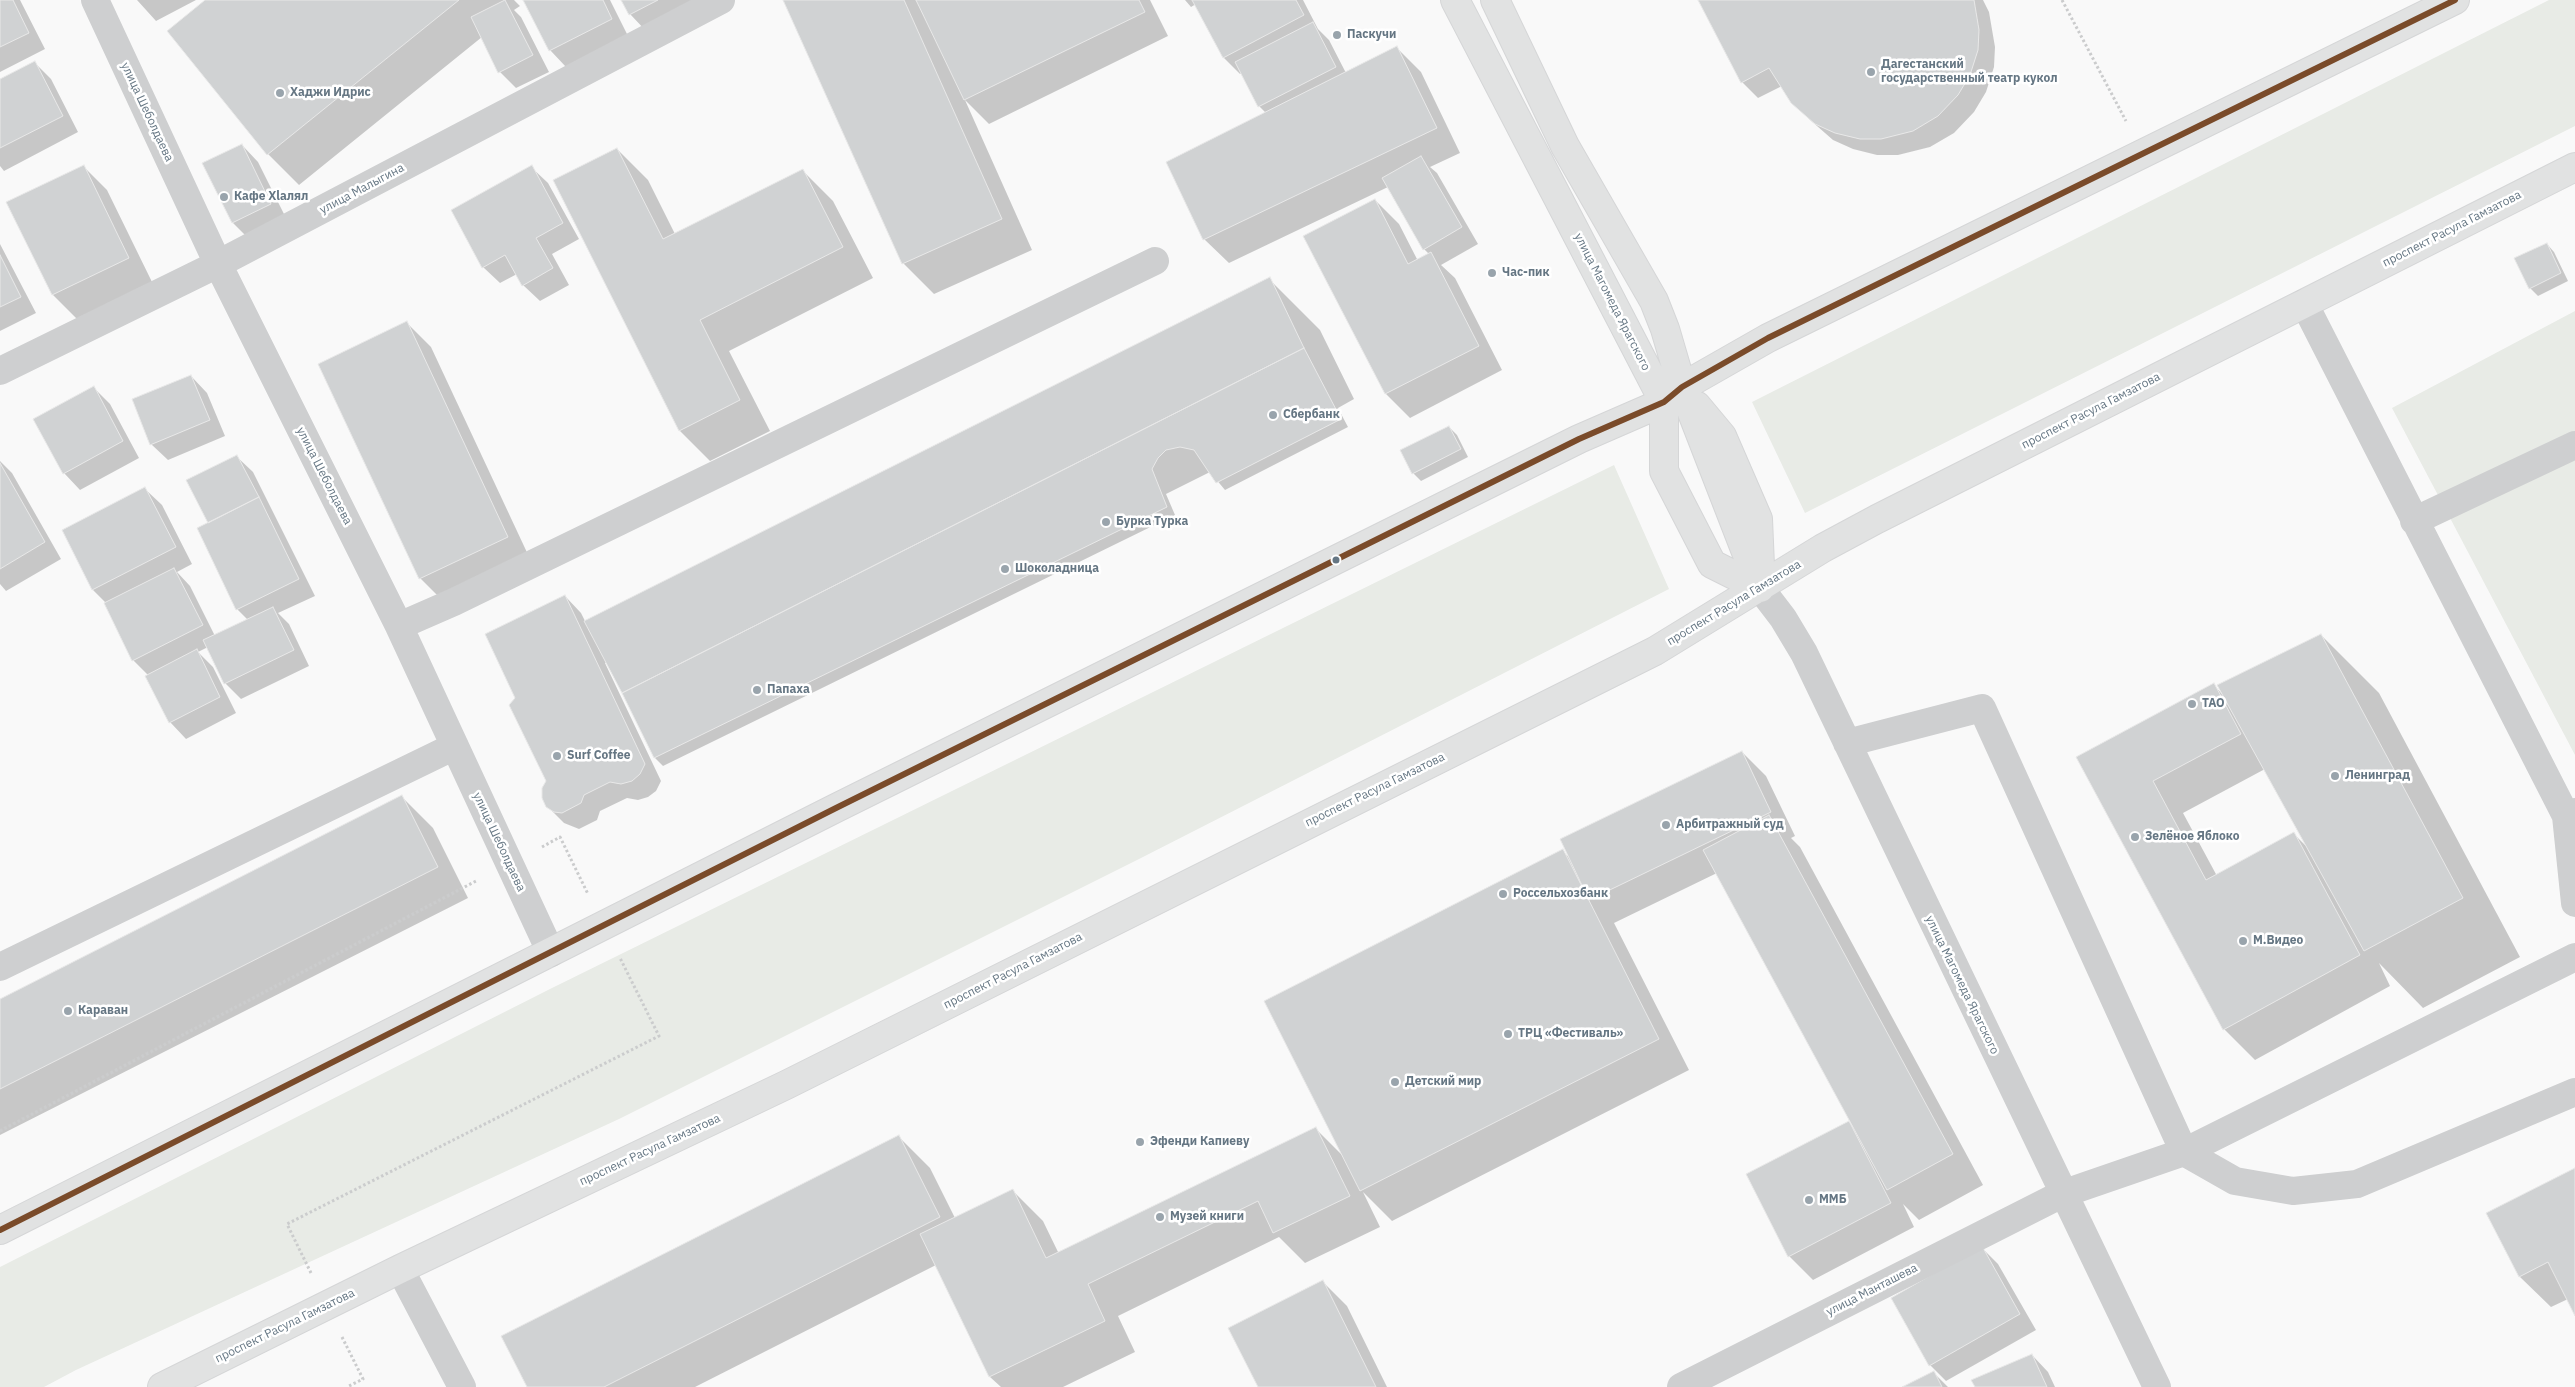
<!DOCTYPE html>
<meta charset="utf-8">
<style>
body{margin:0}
canvas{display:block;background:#f9f9f9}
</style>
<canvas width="2575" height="1387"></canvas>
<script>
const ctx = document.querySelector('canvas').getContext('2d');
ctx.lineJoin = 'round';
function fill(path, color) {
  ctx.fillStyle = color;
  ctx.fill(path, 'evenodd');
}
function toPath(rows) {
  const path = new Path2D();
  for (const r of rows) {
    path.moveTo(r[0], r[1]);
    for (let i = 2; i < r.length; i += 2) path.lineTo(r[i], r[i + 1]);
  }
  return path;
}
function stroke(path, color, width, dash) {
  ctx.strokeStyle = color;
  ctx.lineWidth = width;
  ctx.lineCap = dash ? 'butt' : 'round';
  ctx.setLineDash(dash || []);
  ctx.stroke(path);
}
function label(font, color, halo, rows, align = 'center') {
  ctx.font = font + ' "IBM Plex Sans",sans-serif';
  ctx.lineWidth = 5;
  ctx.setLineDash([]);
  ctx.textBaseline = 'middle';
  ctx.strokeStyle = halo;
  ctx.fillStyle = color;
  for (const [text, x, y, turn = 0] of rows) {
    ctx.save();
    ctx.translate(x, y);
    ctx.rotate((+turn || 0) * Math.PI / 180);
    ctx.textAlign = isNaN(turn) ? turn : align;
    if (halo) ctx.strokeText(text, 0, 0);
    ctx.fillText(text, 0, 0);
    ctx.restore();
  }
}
const green = toPath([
 [2549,0,2575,0,2575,126,1805,513,1752,402],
 [2575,311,2575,755,2392,408],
 [1614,465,1669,589,1141,858,619,1119,76,1370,44,1387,0,1387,0,1267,552,988]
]);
const shadow = toPath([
 [0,0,20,0,45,49,0,72],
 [137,0,196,0,156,21],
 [207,0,514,0,520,6,514,10,521,17,549,72,516,88,500,72,482,37,299,185,268,154],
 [525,0,610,0,628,36,566,67,550,50],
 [622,0,706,0,646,31,630,14],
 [785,0,1150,0,1168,36,989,124,965,100,1032,250,934,294,903,263],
 [1185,0,1303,0,1318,29,1329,40,1346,73,1397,48,1421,72,1460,153,1430,167,1437,173,1478,244,1441,265,1455,278,1502,370,1410,418,1386,394,1305,236,1375,200,1399,224,1418,261,1430,255,1424,249,1388,187,1229,263,1204,239,1266,113,1259,106,1242,73,1240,74,1224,58,1196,4,1191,7],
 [1700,0,1983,0,1989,12,1995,47,1994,67,1986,92,1974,112,1954,133,1930,147,1898,155,1877,155,1853,149,1833,140,1809,119,1792,102,1782,86,1758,98,1742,82],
 [34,62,51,79,78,132,4,171,0,166,0,80],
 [242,145,258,162,287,220,249,239,233,223,204,164],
 [617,149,648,180,675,234,802,170,833,201,873,278,729,351,770,431,710,461,680,431],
 [83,166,107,190,152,282,77,319,53,295,8,203],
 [531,167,548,183,579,239,552,254,569,285,540,301,523,285,517,274,500,283,483,267],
 [0,244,36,313,0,331],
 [2547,244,2554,252,2568,281,2538,296,2530,288],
 [1269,279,1320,330,1354,399,1338,408,1348,427,1225,490,1210,472,1166,494,1175,515,663,766,655,758,607,662,605,663,661,781,656,791,648,797,638,800,627,798,600,811,597,820,579,829,564,823,547,806,548,781,517,698,565,596,581,613,585,621],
 [407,323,431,347,531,561,444,602,420,578],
 [191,376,207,393,225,436,168,460,151,444],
 [94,388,110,404,139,458,80,490,64,473],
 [1449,427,1457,435,1468,457,1421,481,1413,473],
 [236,456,253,472,315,596,278,613,289,624,309,666,241,699,225,683,208,647,198,652,213,667,236,713,186,739,170,722,148,675,133,660,106,603,93,590,64,531,145,489,162,505,192,564,177,572,190,586,215,636,248,620,237,609,210,524],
 [0,461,12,473,61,559,6,591,0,584],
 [2321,635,2379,693,2520,957,2423,1008,2379,963,2390,986,2255,1060,2224,1029,2078,758,2214,685,2222,694],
 [2265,769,2307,847,2294,834,2217,876,2183,813],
 [1742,752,1766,776,1795,836,1791,838,1800,847,1983,1185,1919,1220,1903,1204,1914,1227,1813,1280,1789,1256,1849,1122,1854,1128,1717,873,1614,923,1689,1070,1392,1221,1363,1192,1380,1227,1305,1263,1279,1237,1118,1316,1135,1352,1063,1387,1001,1387,990,1377,936,1265,695,1387,529,1387,899,1137,930,1168,955,1218,1012,1190,1043,1221,1059,1254,1316,1129,1344,1157,1562,851,1570,858],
 [402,797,433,828,468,898,0,1135,0,1001],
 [2575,1169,2575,1313,2568,1299,2551,1307,2520,1277,2488,1214],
 [1982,1248,1998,1264,2036,1330,1946,1381,1930,1365],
 [1323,1282,1347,1306,1387,1387,1259,1387],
 [2032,1355,2048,1372,2055,1387,1976,1387],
 [1933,1372,1948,1387,1904,1387]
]);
const building = toPath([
 [0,0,13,0,29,33,0,47,0,0],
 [205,0,459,0,267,155,167,31,205,0],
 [505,0,533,55,498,73,471,17,505,0],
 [523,0,603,0,612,19,549,51,523,0],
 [621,0,658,0,629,15,621,0],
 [783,0,904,0,1002,219,902,264,783,0],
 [916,0,1139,0,1145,12,964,100,916,0],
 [1192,0,1296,0,1304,15,1223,58,1192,0],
 [1698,0,1974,0,1979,30,1978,50,1970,75,1958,95,1938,116,1913,131,1881,139,1860,139,1835,133,1815,124,1791,103,1769,68,1741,83,1698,0],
 [1313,22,1336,67,1258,107,1235,62,1313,22],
 [1397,46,1437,128,1203,240,1166,162,1397,46],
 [35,61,63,116,0,148,0,79,35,61],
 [242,144,271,204,232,223,202,163,242,144],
 [617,148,663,239,803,169,843,247,700,320,740,400,679,431,553,180,617,148],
 [1421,156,1462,227,1423,250,1382,178,1421,156],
 [84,165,129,258,52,295,6,202,84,165],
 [532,165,563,223,536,238,553,268,522,286,505,255,482,268,451,210,532,165],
 [1375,199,1408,264,1431,252,1479,346,1385,394,1303,236,1375,199],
 [2547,243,2561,273,2529,289,2514,258,2547,243],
 [0,255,21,297,0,307,0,255],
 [1270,277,1304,348,622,693,584,621,1270,277],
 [407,321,508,537,419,579,318,364,407,321],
 [1304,348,1341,419,1216,483,1194,450,1180,447,1166,450,1158,458,1152,469,1167,507,654,758,622,693,1304,348],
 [191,375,210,420,150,445,132,399,191,375],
 [94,386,123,441,63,474,33,419,94,386],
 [1449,426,1461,449,1412,474,1400,450,1449,426],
 [237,455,259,497,208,523,186,480,237,455],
 [0,463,45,542,0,569,0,463],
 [145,487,176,547,92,590,62,530,145,487],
 [259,497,299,579,236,610,197,528,259,497],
 [174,568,203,625,132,661,104,603,174,568],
 [565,595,645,764,640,774,632,781,621,784,610,782,584,795,581,803,562,813,554,812,546,807,542,798,542,788,546,781,509,705,515,698,485,634,565,595],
 [273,607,294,650,224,684,203,640,273,607],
 [2321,634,2463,898,2364,951,2217,685,2321,634],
 [197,649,220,697,169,723,145,676,197,649],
 [2214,683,2241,734,2153,781,2206,880,2294,832,2360,955,2223,1030,2076,757,2214,683],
 [1742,751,1771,812,1589,900,1560,839,1742,751],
 [402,795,438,867,0,1089,0,999,402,795],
 [1769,815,1953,1154,1887,1190,1703,850,1769,815],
 [1563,849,1659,1039,1360,1191,1264,1001,1563,849],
 [1849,1121,1891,1203,1788,1257,1746,1174,1849,1121],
 [1316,1127,1350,1196,1273,1233,1258,1201,1088,1284,1105,1321,989,1377,920,1234,1013,1189,1046,1258,1316,1127],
 [899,1135,940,1217,604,1387,527,1387,501,1336,899,1135],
 [2575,1168,2575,1316,2548,1262,2519,1277,2486,1213,2575,1168],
 [1982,1246,2020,1314,1929,1366,1891,1298,1982,1246],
 [1323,1280,1376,1387,1258,1387,1228,1328,1323,1280],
 [2032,1354,2047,1387,1975,1387,1971,1380,2032,1354],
 [1934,1371,1942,1387,1902,1387,1934,1371]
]);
const path = toPath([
 [2062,0,2126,121],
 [542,847,560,837,588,894],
 [0,1131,476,881],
 [311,1273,287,1224,659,1036,620,958],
 [342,1337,363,1379,347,1387]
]);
const minor = toPath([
 [95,0,218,264,399,626,551,953],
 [2304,303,2566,816],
 [0,371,218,264,721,0],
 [2414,521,2575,445],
 [1760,588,1783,618,1804,653,2157,1387],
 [399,626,454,602,1155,261],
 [2575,812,2566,816,2575,903],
 [0,967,455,746],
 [2184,1152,2575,957],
 [2184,1152,2235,1181,2293,1191,2357,1184,2575,1092],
 [400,1269,462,1387],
 [1681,1387,2062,1194,2184,1152,1982,708,1847,743]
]);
const major = toPath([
 [1455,0,1664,402,1664,471,1712,564,1760,588],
 [1495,0,1565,146,1654,301,1665,329,1682,387,1760,588],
 [1697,406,1722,436,1758,519,1760,566],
 [0,1230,836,808,1579,439,1664,402,1682,387,1768,338,2455,0],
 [162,1387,400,1269,786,1085,1655,651,1823,548,1877,519,2575,167]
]);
const bus1 = toPath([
 [0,1230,836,808,1579,439,1664,402,1682,387,1768,338,2455,0]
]);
const markers = [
 [1337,35,5,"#99a4ac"],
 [1871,72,5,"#99a4ac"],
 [280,93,5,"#99a4ac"],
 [224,197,5,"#99a4ac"],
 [1492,273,5,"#99a4ac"],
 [1273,415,5,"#99a4ac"],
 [1106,522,5,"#99a4ac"],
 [1336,560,4.5,"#657683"],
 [1005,569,5,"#99a4ac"],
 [757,690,5,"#99a4ac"],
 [2192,704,5,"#99a4ac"],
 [557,756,5,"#99a4ac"],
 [2335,776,5,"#99a4ac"],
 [1666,825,5,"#99a4ac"],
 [2135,837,5,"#99a4ac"],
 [1503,894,5,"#99a4ac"],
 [2243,941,5,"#99a4ac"],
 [68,1011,5,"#99a4ac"],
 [1508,1034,5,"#99a4ac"],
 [1395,1082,5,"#99a4ac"],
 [1140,1142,5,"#99a4ac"],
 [1809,1200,5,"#99a4ac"],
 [1160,1217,5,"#99a4ac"]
];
const poiNames = [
 ["Паскучи",1347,35],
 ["Дагестанский",1881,65],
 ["государственный театр кукол",1881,79],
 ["Хаджи Идрис",290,93],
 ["Кафе Хlалял",234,197],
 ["Час-пик",1502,273],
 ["Сбербанк",1283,415],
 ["Бурка Турка",1116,522],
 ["Шоколадница",1015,569],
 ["Папаха",767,690],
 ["ТАО",2202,704],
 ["Surf Coffee",567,756],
 ["Ленинград",2345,776],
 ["Арбитражный суд",1676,825],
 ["Зелёное Яблоко",2145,837],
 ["Россельхозбанк",1513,894],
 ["М.Видео",2253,941],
 ["Караван",78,1011],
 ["ТРЦ «Фестиваль»",1518,1034],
 ["Детский мир",1405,1082],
 ["Эфенди Капиеву",1150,1142],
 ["ММБ",1819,1200],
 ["Музей книги",1170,1217]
];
const streetNames = [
 ["улица Шеболдаева",147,112,65],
 ["улица Малыгина",362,189,-28],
 ["проспект Расула Гамзатова",2452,229,-27],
 ["улица Магомеда Ярагского",1612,302,63],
 ["проспект Расула Гамзатова",2091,411,-27],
 ["улица Шеболдаева",324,476,63],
 ["проспект Расула Гамзатова",1734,603,-31],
 ["проспект Расула Гамзатова",1375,790,-26],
 ["улица Шеболдаева",499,842,65],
 ["проспект Расула Гамзатова",1013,971,-27],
 ["улица Магомеда Ярагского",1962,985,64],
 ["проспект Расула Гамзатова",650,1150,-25],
 ["улица Манташева",1872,1290,-27],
 ["проспект Расула Гамзатова",285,1326,-26]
];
fill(green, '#e8ebe6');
fill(shadow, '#0003');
fill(building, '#d0d2d3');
stroke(building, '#e8e8e8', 1);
stroke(major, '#d5d6d7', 30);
stroke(path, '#cbcccd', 3, [2.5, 2.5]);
stroke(minor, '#cecfd0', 28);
stroke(major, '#e1e2e2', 28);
stroke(bus1, '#7a4b2a', 6);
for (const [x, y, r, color] of markers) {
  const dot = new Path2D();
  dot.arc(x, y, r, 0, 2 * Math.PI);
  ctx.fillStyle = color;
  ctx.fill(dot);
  stroke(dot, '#fff', 2);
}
label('bold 12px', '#657683', '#fff', poiNames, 'left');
label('12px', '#657683', '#fff', streetNames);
</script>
